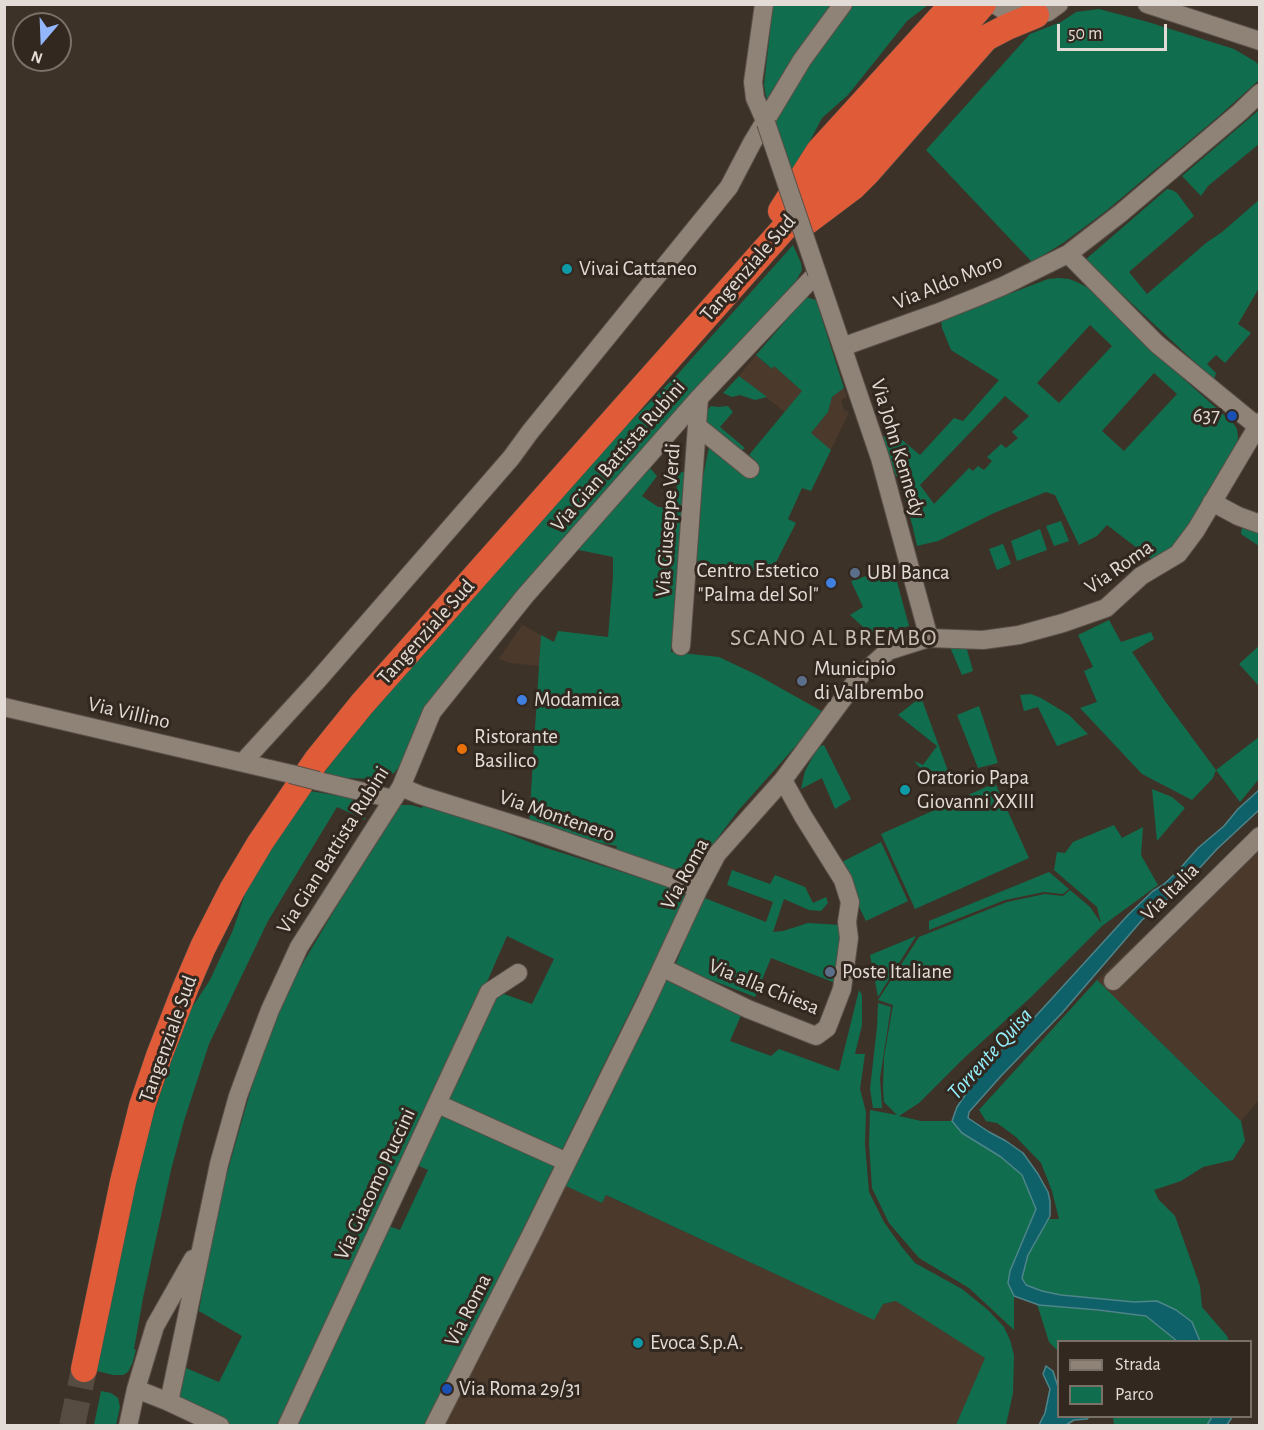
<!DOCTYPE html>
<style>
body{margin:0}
#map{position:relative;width:1264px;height:1430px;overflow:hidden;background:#3d3228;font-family:"Alegreya Sans",sans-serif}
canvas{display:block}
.frame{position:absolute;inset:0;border:6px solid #e3dcd6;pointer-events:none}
.legend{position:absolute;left:1057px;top:1340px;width:195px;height:78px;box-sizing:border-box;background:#32281f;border:2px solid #797068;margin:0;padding:8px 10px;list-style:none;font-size:18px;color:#e3dcd6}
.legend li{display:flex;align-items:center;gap:12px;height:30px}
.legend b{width:30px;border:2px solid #797068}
.north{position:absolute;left:12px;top:12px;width:60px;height:60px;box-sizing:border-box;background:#32281f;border:2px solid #797068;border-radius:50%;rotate:199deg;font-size:16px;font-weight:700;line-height:24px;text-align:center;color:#e3dcd6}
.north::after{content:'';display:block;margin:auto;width:21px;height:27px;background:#92b7fd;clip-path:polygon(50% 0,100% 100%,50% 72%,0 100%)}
.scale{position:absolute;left:1057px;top:24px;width:110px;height:27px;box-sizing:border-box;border:3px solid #e3dcd6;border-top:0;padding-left:8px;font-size:18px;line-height:21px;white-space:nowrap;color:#e3dcd6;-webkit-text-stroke:4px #32281f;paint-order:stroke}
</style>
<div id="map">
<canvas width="1264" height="1430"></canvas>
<div class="frame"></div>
<ul class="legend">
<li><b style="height:8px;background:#8f8277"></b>Strada</li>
<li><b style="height:16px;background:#106e4e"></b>Parco</li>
</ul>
<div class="north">N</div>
<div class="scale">50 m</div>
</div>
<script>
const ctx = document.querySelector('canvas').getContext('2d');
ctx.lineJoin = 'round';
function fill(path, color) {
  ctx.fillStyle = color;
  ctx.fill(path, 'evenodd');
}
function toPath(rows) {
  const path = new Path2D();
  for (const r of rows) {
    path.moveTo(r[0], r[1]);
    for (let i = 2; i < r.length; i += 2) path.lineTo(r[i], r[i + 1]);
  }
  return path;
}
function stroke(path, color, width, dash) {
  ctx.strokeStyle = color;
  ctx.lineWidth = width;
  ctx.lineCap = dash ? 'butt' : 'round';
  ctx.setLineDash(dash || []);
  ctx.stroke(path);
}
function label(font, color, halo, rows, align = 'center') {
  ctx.font = font + ' "Alegreya Sans",sans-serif';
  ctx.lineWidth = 6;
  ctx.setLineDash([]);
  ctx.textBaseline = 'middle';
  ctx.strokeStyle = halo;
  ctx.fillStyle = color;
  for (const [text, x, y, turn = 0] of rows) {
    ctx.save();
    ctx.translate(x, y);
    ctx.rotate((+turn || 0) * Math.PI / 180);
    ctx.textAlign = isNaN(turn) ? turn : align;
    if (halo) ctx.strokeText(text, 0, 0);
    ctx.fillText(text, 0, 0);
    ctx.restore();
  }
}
const built = toPath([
 [756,355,771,369,774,366,802,391,785,412,739,376],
 [844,388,847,397,841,400,844,410,849,412,831,450,810,434,828,412,832,397],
 [522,625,541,635,540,666,510,663,499,659],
 [1259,827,1259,1100,1241,1121,1097,980],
 [564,1185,602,1203,605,1195,873,1319,883,1304,896,1301,986,1358,956,1425,442,1426]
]);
const green = toPath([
 [773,5,938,5,928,5,907,21,848,95,822,118,792,175,766,96,764,85],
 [1099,9,1148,22,1234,49,1256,62,1259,66,1259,80,1219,116,1106,211,1063,243,1032,262,926,150,1030,34,1061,22,1076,12],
 [1259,110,1259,144,1208,186,1201,196,1182,176],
 [1167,189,1172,190,1177,193,1194,216,1129,272,1147,294,1206,243,1222,232,1259,200,1259,288,1238,324,1251,333,1225,363,1216,355,1207,364,1216,373,1214,380,1085,260],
 [793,245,801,263,802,270,796,281,651,439,504,606,455,671,400,766,394,773,375,779,346,778,324,773,367,716,608,444,677,375],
 [1059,278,1069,279,1077,282,1088,288,1149,348,1233,423,1237,429,1238,438,1236,446,1186,533,1169,552,1154,561,1107,525,1097,536,1079,545,1055,495,1046,492,994,513,938,541,917,546,912,524,898,477,896,476,881,437,895,434,920,455,954,418,963,421,999,380,951,350,942,328,941,320,1048,279],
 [1090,325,1112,346,1059,403,1037,383],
 [1154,373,1177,394,1124,451,1102,431],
 [1005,396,1029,416,1012,432,1018,438,1006,448,1001,444,987,457,992,461,984,470,978,466,973,471,969,468,934,504,920,485],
 [806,297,816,300,844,388,832,397,828,412,811,433,831,450,811,491,802,488,788,519,796,523,770,574,696,561,700,519,701,486,710,442,751,477,758,463,749,455,802,391,774,366,772,369,756,355],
 [739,376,767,397,755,400,740,395,732,397,723,393],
 [711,406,718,407,728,406,733,412,720,427,745,448,741,451,701,418],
 [649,467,657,476,642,496,658,507,675,508,678,473,687,471,671,652,719,657,759,676,825,713,738,811,704,856,694,877,615,853,617,846,562,836,529,824,541,635,554,642,558,631,608,637,613,577,613,557,574,549],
 [1061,521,1069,541,1054,546,1046,526],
 [1242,527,1259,529,1259,546,1241,534],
 [1040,529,1047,550,1017,561,1011,541],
 [1003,544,1011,564,997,570,989,549],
 [893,567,909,626,873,636,850,615,863,607,851,581],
 [1109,620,1121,642,1151,632,1154,639,1132,652,1165,701,1216,770,1259,737,1259,779,1240,802,1216,770,1213,778,1192,800,1142,774,1080,708,1097,702,1084,671,1093,667,1078,635],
 [949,645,966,646,973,671,962,675],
 [1259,646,1259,686,1239,664],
 [1031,694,1041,698,1069,715,1088,734,1057,746,1038,707,1024,711,1020,695],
 [921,697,948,771,929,778,914,761,923,765,937,746,898,715],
 [979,706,998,763,978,768,957,715],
 [824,745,851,799,835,809,822,778,801,789,805,771,818,747],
 [995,783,1029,858,915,909,881,834],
 [1152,789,1172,797,1185,808,1157,841],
 [310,791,352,798,366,820,337,807,268,921,209,1044,184,1121,171,1170,143,1298,134,1349,136,1350,132,1364,128,1372,123,1375,113,1375,97,1371,133,1190,149,1129,185,1018,210,980,233,930,246,891,277,837],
 [425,798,503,825,501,831,537,845,688,893,427,1425,294,1425,388,1226,400,1230,428,1170,417,1165,492,1000,504,994,532,1004,554,959,507,936,487,982,423,1115,281,1418,276,1425,232,1425,177,1400,186,1368,219,1382,242,1336,199,1311,216,1211,266,1037,300,968,347,889,382,835,387,817,398,805,411,805,422,808],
 [1114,825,1122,838,1143,827,1141,855,1158,885,1102,926,1031,997,963,1059,919,1103,899,1116,921,1121,958,1121,1030,1176,1039,1219,1059,1219,1052,1191,1041,1163,1016,1137,997,1123,986,1121,979,1110,1097,980,1241,1121,1245,1141,1233,1160,1203,1167,1181,1181,1154,1190,1159,1200,1175,1216,1200,1286,1202,1307,1227,1336,1229,1341,1189,1341,1177,1319,1057,1304,1014,1284,1014,1330,969,1288,919,1258,889,1223,872,1188,869,1144,870,1110,897,1115,884,1102,883,1087,884,1057,893,1005,878,1000,919,937,1007,902,1045,894,1063,896,1070,890,1090,907,1101,923,1097,907,1054,870,1057,852,1065,853,1073,842],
 [881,842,908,901,866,921,838,864],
 [732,870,770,884,775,875,805,887,813,903,826,897,828,903,821,911,809,910,784,899,773,932,783,931,808,923,841,925,838,984,771,958,755,997,675,966,702,897,766,922,773,902,727,885],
 [1049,872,1069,889,1063,894,1044,892,1005,900,929,930,929,921],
 [916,936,878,997,870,955],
 [668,977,742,1013,730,1041,771,1056,779,1049,839,1071,859,990,862,995,862,1025,855,1054,865,1054,860,1089,866,1112,865,1144,869,1192,884,1222,901,1246,915,1263,962,1289,988,1310,1004,1327,1010,1340,1014,1355,1013,1393,1006,1425,956,1425,985,1358,896,1301,883,1304,874,1320,606,1195,602,1203,564,1185],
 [878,1003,891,1007,880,1078,882,1108,873,1108,870,1089,877,1027],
 [1037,1304,1146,1316,1177,1341,1058,1342,1058,1351,1049,1342],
 [101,1391,111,1393,118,1398,120,1407,116,1425,94,1425],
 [1113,1417,1212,1417,1207,1426,1114,1425]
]);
const water = toPath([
 [1259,790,1259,810,1217,849,1182,887,1142,920,1062,1013,1001,1076,969,1112,968,1118,989,1132,1006,1141,1023,1153,1038,1174,1048,1192,1050,1201,1050,1216,1028,1255,1022,1278,1026,1285,1042,1291,1061,1295,1134,1302,1157,1301,1176,1310,1192,1322,1200,1341,1177,1341,1146,1316,1098,1310,1039,1305,1014,1296,1008,1283,1010,1271,1036,1209,1022,1175,1001,1157,962,1133,952,1121,957,1107,974,1082,999,1052,1024,1029,1128,915,1153,891,1163,885,1177,872,1198,848,1224,826,1238,809,1259,790],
 [1046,1366,1053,1371,1058,1387,1058,1416,1089,1417,1087,1419,1074,1420,1066,1425,1039,1425,1045,1413,1050,1389,1043,1374,1046,1366],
 [1212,1417,1212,1416,1232,1417,1227,1425,1207,1425,1212,1417]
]);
const highwayTunnel = toPath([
 [72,1426,84,1369]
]);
const minor = toPath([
 [764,4,753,82,755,98,766,123],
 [994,4,1007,12,1027,16,1036,15,1048,12,1059,4],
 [1147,4,1260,41],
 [1068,254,1157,344,1257,426],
 [842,347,937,313,977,297,1003,286,1068,254,1121,213,1240,112,1260,93],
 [697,426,750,469],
 [1212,502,1238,516,1260,524],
 [681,646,699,398],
 [4,707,291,774],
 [243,762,317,681,511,458,530,432,729,187,752,143,802,60,843,4],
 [318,781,393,799],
 [401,787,420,795,538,832,699,888],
 [663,968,748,1009,816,1036,827,1028,842,989,849,938,847,922,850,902,843,880,803,816,783,780],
 [1113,981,1260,836],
 [438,1104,567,1162],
 [136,1389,169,1402,220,1426],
 [169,1402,219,1164,238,1096,256,1047,270,1010,299,947,401,787,432,712,525,596,699,398,817,273,880,458,929,638],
 [128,1426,136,1389,155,1326,193,1259],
 [287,1426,489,992,518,973],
 [434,1426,532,1233,645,1004,699,888,717,854,783,780,859,677,888,651,929,638,983,640,1019,635,1063,623,1106,608,1141,576,1178,554,1196,530,1260,422]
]);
const highway = toPath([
 [781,211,819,151,953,4],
 [801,226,853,187,868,172,986,38,1007,27,1036,15],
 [84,1369,123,1182,142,1106,159,1056,185,989,203,947,232,890,260,843,316,761,362,704,983,4]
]);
const minorBridge = toPath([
 [766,123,817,273],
 [291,774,318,781]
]);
const markers = [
 [567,269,6,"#0f9aa8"],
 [1232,416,6,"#1a4fb4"],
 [855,573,6,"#5c6f8a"],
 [831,583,6,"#3f7fe0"],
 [802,681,6,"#5c6f8a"],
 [522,700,6,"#3f7fe0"],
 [462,749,6,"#e8710a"],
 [905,790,6,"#0f9aa8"],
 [830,972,6,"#5c6f8a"],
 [638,1343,6,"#0f9aa8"],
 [447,1389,6,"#1a4fb4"]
];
const streetNames = [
 ["Tangenziale Sud",748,268,-49],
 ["Via Aldo Moro",948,282,-22],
 ["Via John Kennedy",898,448,73],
 ["Via Gian Battista Rubini",618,456,-49],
 ["Via Giuseppe Verdi",668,520,-86],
 ["Via Roma",1119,567,-35],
 ["Tangenziale Sud",426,632,-48],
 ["Via Villino",129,713,13],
 ["Via Montenero",557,816,19],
 ["Via Gian Battista Rubini",333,850,-58],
 ["Via Roma",685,874,-61],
 ["Via Italia",1170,892,-45],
 ["Via alla Chiesa",764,987,22],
 ["Tangenziale Sud",168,1039,-70],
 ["Via Giacomo Puccini",375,1184,-65],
 ["Via Roma",468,1310,-63]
];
const poiNames = [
 ["Vivai Cattaneo",579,269],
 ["637",1220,416,"right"],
 ["Centro Estetico",819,571,"right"],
 ["\"Palma del Sol\"",819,595,"right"],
 ["UBI Banca",867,573],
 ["Municipio",814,669],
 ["di Valbrembo",814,693],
 ["Modamica",534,700],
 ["Ristorante",474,737],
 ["Basilico",474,761],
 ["Oratorio Papa",917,778],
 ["Giovanni XXIII",917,802],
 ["Poste Italiane",842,972],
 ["Evoca S.p.A.",650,1343],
 ["Via Roma 29/31",459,1389]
];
const waterNames = [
 ["Torrente Quisa",990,1054,-48]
];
const quarterNames = [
 ["SCANO AL BREMBO",834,638]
];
fill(built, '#4b3a2c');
fill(green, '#106e4e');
fill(water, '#0e6069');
stroke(water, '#4e858a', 1.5);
stroke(highwayTunnel, '#564c42', 26, [26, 13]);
stroke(minor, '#595048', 20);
stroke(highway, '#595048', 27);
stroke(minor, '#8f8277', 18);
stroke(highway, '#e05b38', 26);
stroke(minorBridge, '#595048', 20, []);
stroke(minorBridge, '#8f8277', 18);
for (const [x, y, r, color] of markers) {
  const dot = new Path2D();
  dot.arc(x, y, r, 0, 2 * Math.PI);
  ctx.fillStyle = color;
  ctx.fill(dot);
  stroke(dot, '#32281f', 2);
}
label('21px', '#e3dcd6', '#32281f', streetNames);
label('21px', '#e3dcd6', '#32281f', poiNames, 'left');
label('italic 22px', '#93f1fd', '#32281f', waterNames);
ctx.letterSpacing = '1.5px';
label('24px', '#c9bcb0', '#32281f', quarterNames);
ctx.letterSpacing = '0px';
</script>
